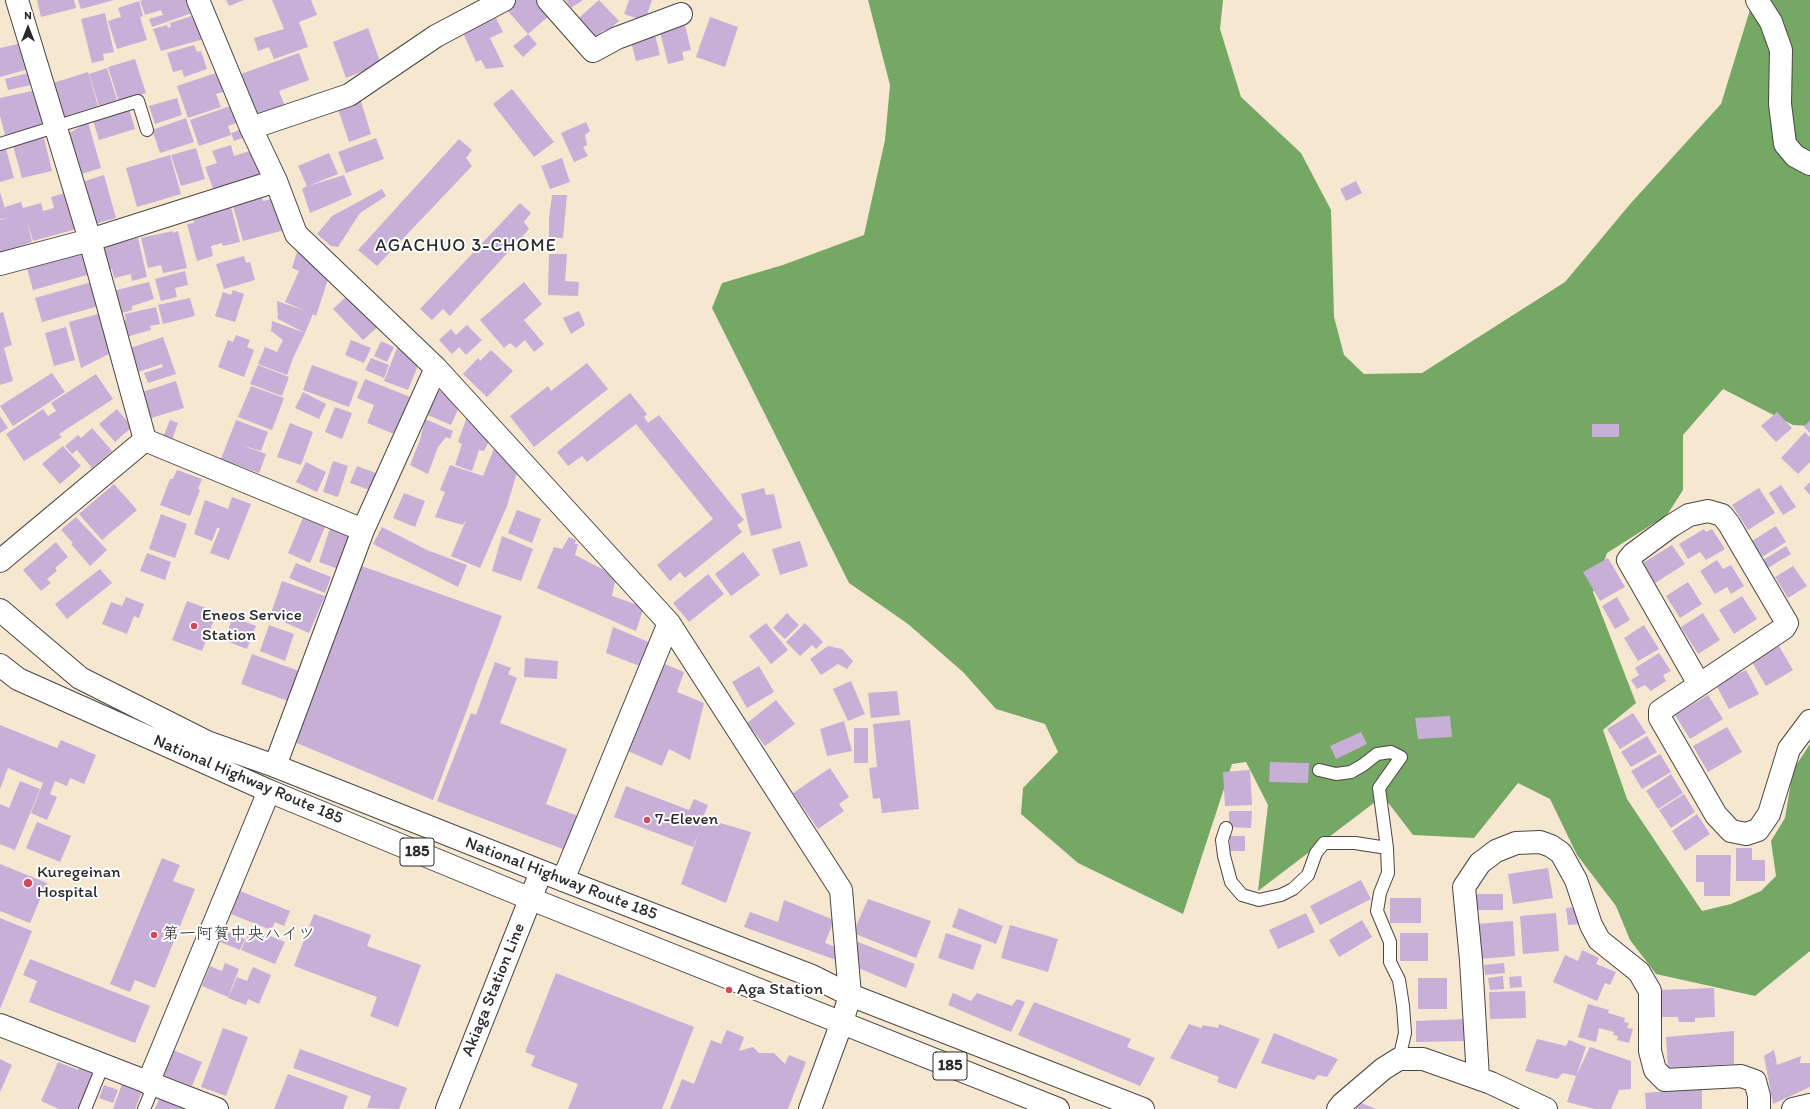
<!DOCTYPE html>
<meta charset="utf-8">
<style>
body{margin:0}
#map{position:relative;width:1810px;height:1109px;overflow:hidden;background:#f6e7d1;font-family:Itim,sans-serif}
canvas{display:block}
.north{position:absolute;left:8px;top:8px;width:40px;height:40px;-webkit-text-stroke:3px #fff;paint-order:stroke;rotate:0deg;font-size:11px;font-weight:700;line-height:16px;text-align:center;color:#2b2b2b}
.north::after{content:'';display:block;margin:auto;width:14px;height:18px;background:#2b2b2b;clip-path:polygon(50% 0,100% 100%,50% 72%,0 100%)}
</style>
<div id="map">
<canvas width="1810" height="1109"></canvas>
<div class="north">N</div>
</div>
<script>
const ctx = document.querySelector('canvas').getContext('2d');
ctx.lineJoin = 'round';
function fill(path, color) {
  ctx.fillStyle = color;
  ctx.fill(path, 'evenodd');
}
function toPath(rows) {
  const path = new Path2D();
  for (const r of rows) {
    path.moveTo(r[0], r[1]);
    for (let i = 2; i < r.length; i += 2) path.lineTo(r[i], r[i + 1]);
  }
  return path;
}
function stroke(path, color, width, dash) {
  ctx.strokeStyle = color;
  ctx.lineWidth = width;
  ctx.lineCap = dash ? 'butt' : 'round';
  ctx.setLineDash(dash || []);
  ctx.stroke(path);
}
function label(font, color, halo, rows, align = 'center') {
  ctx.font = font + ' Itim,"Klee One",sans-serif';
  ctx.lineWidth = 4;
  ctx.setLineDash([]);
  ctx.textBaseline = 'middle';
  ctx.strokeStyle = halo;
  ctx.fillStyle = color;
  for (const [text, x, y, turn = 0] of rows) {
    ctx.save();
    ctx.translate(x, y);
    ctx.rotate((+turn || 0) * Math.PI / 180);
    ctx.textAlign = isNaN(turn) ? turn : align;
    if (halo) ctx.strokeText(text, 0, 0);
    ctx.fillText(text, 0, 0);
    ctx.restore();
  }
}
const forest = toPath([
 [868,0,1223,0,1220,29,1241,97,1301,153,1331,210,1334,317,1344,355,1364,374,1422,373,1565,282,1631,203,1721,104,1753,0,1810,0,1810,426,1793,425,1723,389,1683,435,1683,490,1667,515,1607,553,1593,592,1636,703,1603,730,1627,799,1702,911,1731,904,1761,891,1776,876,1771,841,1785,818,1793,770,1810,744,1810,951,1755,996,1656,974,1630,940,1616,906,1577,855,1550,799,1518,783,1474,838,1413,835,1383,796,1258,891,1268,805,1246,762,1232,764,1183,914,1078,863,1021,814,1023,788,1058,752,1045,724,996,709,963,672,908,624,849,583,712,308,722,283,783,265,864,235,885,140,890,85]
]);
const building = toPath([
 [37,0,74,0,76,8,41,17],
 [78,0,114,0,81,9],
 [143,0,188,0,192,13,152,27,149,19,163,15,161,10,145,15,140,1],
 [226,0,244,0,229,6],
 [272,0,311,0,317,15,299,22,308,47,274,59,269,47,258,51,254,38,284,29],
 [517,0,537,0,550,15,528,34,506,9],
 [566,0,583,0,571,8],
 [599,0,619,21,612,27,618,33,609,35,604,30,592,41,574,22],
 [629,0,652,0,645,21,624,14],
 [139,1,143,16,140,17,147,40,117,49,108,21,121,17,118,8],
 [105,13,114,52,103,54,104,60,92,63,81,19],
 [195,15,204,39,161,51,153,29,167,25,168,28,171,27,170,23],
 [710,17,738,27,725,67,696,57],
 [496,18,503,32,490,38,504,67,486,69,481,60,476,62,463,33],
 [684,21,691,50,682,52,684,60,668,64,660,32],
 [368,28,381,64,346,78,333,42],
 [654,31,660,55,636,61,630,37],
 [528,34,537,44,523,57,513,46],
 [22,43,29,69,0,77,0,48],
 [194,45,197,52,201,51,207,69,184,77,182,70,173,72,167,53],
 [299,53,309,80,279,91,286,109,258,120,241,74],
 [135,59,146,93,119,102,108,67],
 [107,68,117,100,99,106,89,74],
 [222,71,229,90,216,94,221,107,188,118,177,86],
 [88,72,98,106,63,117,53,83],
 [28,73,31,85,8,90,5,79],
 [512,89,554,142,534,157,493,104],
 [36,90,45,125,5,135,0,116,0,98],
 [359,95,371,134,349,142,336,103],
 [177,98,182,115,155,124,149,106],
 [236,104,242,121,228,126,231,135,199,146,190,120],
 [129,109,135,129,99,140,93,120],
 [186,118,194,142,160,153,152,130],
 [88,122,101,168,78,175,66,135],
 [586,122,590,131,585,135,587,145,583,147,588,156,574,162,561,133],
 [245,128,248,136,234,141,231,133],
 [44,138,52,171,22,178,13,146],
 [376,138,384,159,346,173,338,152],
 [459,139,472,150,466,158,472,166,377,266,358,250],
 [231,145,234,156,253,150,262,176,214,191,205,167,217,163,212,151],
 [196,148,205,179,181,186,171,155],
 [6,149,14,178,0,182,0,151],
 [329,153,338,174,308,186,344,175,352,195,310,213,302,189,307,186,298,166],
 [170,155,181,194,137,207,126,168],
 [562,158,570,182,550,189,541,166],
 [104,175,116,218,95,224,82,182],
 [1356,181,1362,193,1346,201,1340,189],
 [382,189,386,196,360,213,338,247,331,246,317,234,332,216],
 [0,192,6,212,5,207,21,202,23,208,41,203,43,211,54,208,51,197,69,192,80,228,33,241,27,221,32,242,0,253,0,220,8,218,0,219],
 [552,195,567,195,563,238,549,237,549,218],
 [262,198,263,201,276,198,285,230,243,241,233,206],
 [520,203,531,213,524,222,529,229,450,316,443,309,432,320,420,309],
 [231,207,240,242,223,246,222,243,211,246,213,256,197,261,187,224,194,223,193,219],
 [173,231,173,233,178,231,187,268,163,273,161,265,148,268,141,238],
 [138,238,147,277,132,281,131,274,114,278,112,269,107,270,102,249,106,248,106,246],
 [301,239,330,273,316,316,313,314,305,333,293,358,287,375,258,364,265,347,277,352,283,340,271,331,272,321,305,333,278,319,277,301,306,311,285,302,299,271,292,268],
 [84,249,91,274,33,290,26,265],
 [549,254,567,254,565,281,579,282,578,296,548,295],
 [244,256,246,263,250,262,255,280,224,289,216,264],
 [185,271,188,285,175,288,177,297,161,301,155,279],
 [92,282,99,306,42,322,35,298],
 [149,282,154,299,132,306,132,310,115,315,109,292],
 [524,282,542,304,524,320,544,344,534,352,525,340,516,348,510,343,504,348,480,320],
 [233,290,244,294,235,322,215,316,223,292,231,295],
 [350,293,380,325,363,340,333,309],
 [190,298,195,316,163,324,158,305],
 [156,307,160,324,150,326,151,330,126,337,122,321,126,320,125,314],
 [579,311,585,325,571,334,563,318],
 [3,312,12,345,4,348,13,381,0,385,0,313],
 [102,313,113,352,81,368,69,322],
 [467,325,482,340,466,355,459,347,452,354,439,340,451,329,456,335],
 [66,327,75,360,54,366,45,333],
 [236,335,250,340,247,347,254,350,244,377,218,367,228,340,233,342],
 [163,337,176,374,148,383,144,373,163,367,162,364,135,373,127,349],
 [351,340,371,348,364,363,345,355],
 [381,341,394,347,387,362,374,356],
 [397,348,421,358,408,390,384,381],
 [491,350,513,371,487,397,463,374,478,358,480,361],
 [371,358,389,365,384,378,365,370],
 [587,363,608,389,534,447,510,416,548,386,551,391],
 [258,365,289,377,282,396,250,384],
 [312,365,358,382,349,407,303,390],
 [52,373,65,392,13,426,0,406],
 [96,374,113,399,59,434,62,437,24,461,6,434,43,409,48,416,56,411,51,403],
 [365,379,410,397,394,434,367,423,374,405,357,398],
 [176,381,184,408,148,419,139,393],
 [251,386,284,398,272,430,238,417],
 [432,387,461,402,451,425,423,413],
 [303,392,326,404,319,419,295,408],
 [630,393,647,414,644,417,648,423,659,415,744,520,737,525,742,532,685,578,680,572,670,581,657,565,713,519,636,424,587,462,582,456,568,466,557,452],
 [335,407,352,413,342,439,325,432],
 [117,409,132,427,115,442,99,424],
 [1777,412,1792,428,1776,442,1761,426],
 [468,414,492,435,484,451,479,450,472,471,455,465,462,444,458,442],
 [0,416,8,428,0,433],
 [425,419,453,431,450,439,446,437,438,447,428,474,410,465,420,440],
 [170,420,178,423,172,440,163,437],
 [236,420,268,432,261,451,241,445,266,454,259,473,221,459],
 [1810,420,1810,433,1804,427],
 [290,423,313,432,301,465,277,457],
 [1592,424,1619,424,1619,437,1592,437],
 [92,428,112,451,92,468,77,450,72,454,65,446,78,435,81,438],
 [1805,432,1810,437,1810,462,1798,474,1781,458],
 [497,441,519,466,507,506,480,568,451,556,467,518,463,525,435,517,445,492,440,490,450,465,483,476],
 [63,446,81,466,60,484,42,464],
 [333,461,348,466,338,497,323,492],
 [306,462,326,472,317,492,296,482],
 [357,466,381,475,375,492,350,483],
 [177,470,202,479,198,489,200,490,190,516,160,505,170,479,173,479],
 [1810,482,1810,495,1804,488],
 [114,484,137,510,102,540,79,514],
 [1781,485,1796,507,1783,515,1769,493],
 [764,488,766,495,774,494,782,528,751,536,741,494],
 [1759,488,1775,513,1748,530,1732,505],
 [404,493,425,501,415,527,393,518],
 [232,497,251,504,229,560,210,553,220,528,217,528,212,541,194,534,205,500,228,509],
 [517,510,541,519,532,543,508,533],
 [161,514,187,524,175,558,149,549],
 [76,517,107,550,90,566,71,544,73,543,61,530],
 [303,518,325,527,310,563,288,553],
 [1776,526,1786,542,1762,557,1752,541],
 [382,527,427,550,467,565,458,587,373,544],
 [330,528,353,536,341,570,319,562],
 [1704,529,1706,532,1712,529,1725,549,1706,560,1700,552,1688,559,1679,544],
 [502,536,533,549,521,581,492,571],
 [569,537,576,540,575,544,578,544,575,555,616,576,612,596,644,607,636,631,537,588,554,547,562,549],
 [800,541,808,566,780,575,772,549],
 [56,542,68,557,55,568,57,571,47,579,51,583,41,591,23,570],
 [1672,545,1685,564,1655,583,1643,563],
 [1786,546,1791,554,1768,568,1763,560],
 [743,552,760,575,731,596,715,574],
 [147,553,171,562,165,580,140,571],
 [1608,558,1625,587,1600,601,1583,572],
 [1717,560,1723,569,1731,565,1744,586,1731,594,1727,587,1715,594,1700,571],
 [296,563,331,577,325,593,289,578],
 [356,564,502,616,433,800,292,741],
 [1793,566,1807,586,1788,598,1775,577],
 [100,569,112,583,67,619,55,604],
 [708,574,724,594,689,622,673,603],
 [282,581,325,596,309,633,270,616],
 [1688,582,1702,604,1680,618,1666,596],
 [1742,596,1757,619,1734,634,1719,610],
 [126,597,144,604,139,618,134,616,127,634,102,624,111,602,122,606],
 [1617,597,1630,620,1615,629,1602,606],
 [187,601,217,612,202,651,172,640],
 [787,613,799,625,785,639,773,628],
 [1703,613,1720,640,1698,654,1681,627],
 [233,617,256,626,247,649,224,640],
 [766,623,788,650,771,664,749,636],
 [805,623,823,642,816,649,812,645,800,656,786,642],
 [269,625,294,634,285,661,260,651],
 [1644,625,1659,649,1638,661,1624,638],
 [613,627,651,643,642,667,606,653],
 [828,646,842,649,853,661,847,669,838,664,821,675,810,659],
 [1779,646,1793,670,1766,686,1752,662],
 [1659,653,1671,671,1663,675,1666,681,1651,691,1645,685,1637,689,1631,680,1639,675,1635,668],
 [252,654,299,671,288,701,241,684],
 [525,658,558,661,557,679,524,677],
 [495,662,511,668,508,674,517,678,500,723,567,749,546,804,586,819,573,853,437,801,471,713,476,715],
 [662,663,684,672,677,692,704,703,690,760,669,749,662,766,628,751],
 [759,666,774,692,747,708,732,682],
 [1746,670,1759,694,1729,709,1716,685],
 [851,681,865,714,848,721,833,689],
 [897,691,900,715,871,718,868,693],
 [1708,695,1723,719,1690,739,1675,715],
 [776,700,795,724,765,746,747,723],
 [1633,713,1646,733,1620,749,1607,729],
 [1450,716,1452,737,1418,739,1415,718],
 [910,720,919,809,882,813,880,798,873,799,869,768,877,767,873,724],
 [844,721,852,751,827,756,820,729],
 [0,725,57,748,61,740,96,755,84,784,70,778,67,786,55,781,50,794,57,797,47,820,31,813,43,783,8,768,0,789],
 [1727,727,1742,752,1708,772,1693,746],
 [854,728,868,728,868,763,854,763],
 [1361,732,1367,744,1336,759,1330,746],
 [1647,736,1657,752,1631,767,1621,752],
 [1660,754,1671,772,1642,789,1631,771],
 [1270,762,1309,763,1308,783,1269,782],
 [830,768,849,797,839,804,844,811,818,829,793,793],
 [1250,770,1252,805,1225,806,1223,772],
 [1671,774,1683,793,1658,809,1646,791],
 [20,781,40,789,15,850,0,844,0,804,9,808],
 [626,786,689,810,694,799,708,805,703,818,751,832,726,903,681,884,699,832,693,847,614,817],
 [1684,794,1695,812,1671,828,1659,810],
 [1229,811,1252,811,1251,828,1229,827],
 [1697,814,1710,834,1685,851,1672,831],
 [37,822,71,836,60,862,26,848],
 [1230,836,1245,836,1245,851,1230,851],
 [1736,848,1752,848,1752,860,1765,860,1765,881,1736,881],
 [1696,855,1731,855,1730,896,1704,896,1704,882,1696,882],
 [162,858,180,865,173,881,195,889,155,988,135,980,130,992,110,984],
 [0,864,47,883,30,923,0,911],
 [1548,868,1553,898,1513,904,1508,874],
 [1361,880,1371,899,1320,925,1310,906],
 [240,891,290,911,284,926,275,922,271,930,231,914],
 [1471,894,1503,894,1503,910,1471,910],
 [1390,898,1421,898,1421,923,1390,923],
 [868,899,931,921,916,958,853,933],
 [784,900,834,920,825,943,838,948,836,960,744,927,750,912,778,922],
 [1580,907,1582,924,1568,925,1566,908],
 [959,908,1003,926,996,944,952,927],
 [1306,913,1315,932,1278,949,1269,930],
 [1556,913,1559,951,1523,954,1520,916],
 [314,914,371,935,367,946,421,965,398,1027,370,1016,377,997,294,966],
 [0,918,32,931,0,1009],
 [1362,920,1372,937,1339,957,1329,940],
 [1513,921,1515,956,1480,959,1477,924],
 [1010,925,1058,939,1048,972,1001,958],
 [251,928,285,942,275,964,241,950],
 [225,931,245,939,240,950,220,942],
 [946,933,982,945,973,970,938,958],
 [1400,933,1428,933,1428,961,1400,961],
 [858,942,915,964,906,988,851,965],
 [1582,950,1599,958,1596,964,1616,972,1610,985,1605,983,1597,1001,1553,982,1565,955,1578,961],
 [30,959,150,1006,135,1043,29,1002,37,981,23,975],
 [225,963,239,969,228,997,202,986,210,966,222,971],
 [1504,963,1505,973,1485,975,1484,965],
 [253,967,271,975,259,1004,248,999,246,1005,228,998,237,977,247,981],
 [556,973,694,1027,662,1109,568,1109,578,1084,531,1066,535,1056,525,1052],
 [1503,976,1504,989,1490,990,1488,978],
 [1521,976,1522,987,1510,988,1509,977],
 [1418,978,1447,978,1447,1009,1418,1009],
 [1714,988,1715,1017,1695,1018,1695,1022,1679,1022,1678,1017,1661,1017,1660,990],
 [1525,991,1526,1018,1490,1019,1489,992],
 [953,993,971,1001,977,993,1012,1006,1017,999,1025,1002,1011,1032,948,1005],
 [1034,1002,1131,1039,1127,1047,1155,1058,1140,1086,1018,1035],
 [1588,1004,1609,1010,1608,1013,1625,1018,1624,1022,1629,1023,1627,1028,1633,1029,1629,1043,1617,1040,1618,1036,1613,1035,1614,1032,1599,1028,1596,1042,1578,1037],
 [1468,1019,1468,1041,1416,1042,1416,1021],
 [1189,1024,1201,1028,1203,1025,1218,1028,1219,1024,1260,1039,1236,1089,1217,1082,1219,1077,1170,1058],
 [223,1028,248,1037,226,1096,201,1087],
 [727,1030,744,1037,739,1051,753,1047,759,1053,774,1053,785,1064,789,1055,806,1062,788,1109,670,1109,682,1079,694,1084,711,1040,721,1044],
 [1734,1031,1734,1064,1668,1068,1666,1037],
 [1274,1033,1338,1059,1327,1077,1318,1075,1314,1080,1261,1063],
 [1537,1039,1566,1046,1569,1040,1586,1047,1576,1076,1590,1047,1631,1061,1631,1089,1619,1090,1611,1109,1595,1109,1567,1102,1576,1076,1563,1073,1557,1079,1525,1071],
 [300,1049,407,1088,399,1109,367,1108,371,1096,293,1068],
 [173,1050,202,1062,192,1086,163,1075],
 [1774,1050,1777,1065,1801,1056,1800,1063,1810,1063,1810,1087,1773,1104,1764,1056],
 [0,1059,12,1065,0,1092],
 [58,1062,78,1070,81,1064,94,1070,78,1109,59,1109,41,1101],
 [288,1074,348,1096,343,1109,274,1109],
 [122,1084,142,1091,135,1109,113,1109],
 [104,1085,118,1090,113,1103,99,1098],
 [1702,1088,1702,1109,1646,1109,1645,1093],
 [160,1097,186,1107,185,1109,155,1109],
 [1359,1102,1376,1109,1356,1109]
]);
const lane = toPath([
 [0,144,138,101,147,130],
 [1319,770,1336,774,1351,772,1363,765,1377,754,1391,752,1401,757,1379,788,1387,848,1388,873,1380,893,1377,911,1390,942,1390,962,1399,980,1403,1006,1405,1033,1399,1059],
 [1226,828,1222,840,1224,856,1231,882,1242,895,1259,900,1281,895,1293,889,1308,875,1316,853,1324,843,1355,843,1387,848],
 [85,1109,103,1065],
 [144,1109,154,1085]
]);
const street = toPath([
 [17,0,90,240,145,440],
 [198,0,251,128,276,181,296,234,436,368,669,623,841,890,850,995,842,1022],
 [548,0,593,51,617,38,681,14],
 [1757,0,1771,22,1781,50,1780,104,1785,144,1795,156,1810,164],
 [251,128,349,95,436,36,504,0],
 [0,264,90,240,276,181],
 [145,440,363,530],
 [0,561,145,440],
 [1699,684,1628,560,1633,554,1671,526,1689,515,1708,511,1722,515,1729,524,1787,623,1784,628,1660,711,1660,718,1716,815,1731,831,1746,834,1758,830,1769,814,1789,749,1810,721],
 [275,766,363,530,436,368],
 [563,880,669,623],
 [0,1025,217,1109],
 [1478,1078,1471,960,1464,887,1480,863,1496,851,1516,843,1540,842,1551,846,1561,853,1576,880,1591,925,1599,940,1639,972,1650,991,1650,1051,1655,1070,1665,1080,1741,1076,1755,1081,1759,1096,1759,1109],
 [148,1083,269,791],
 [1338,1109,1342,1104,1383,1069,1399,1059,1423,1059,1491,1083,1546,1109],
 [1793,1109,1810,1105]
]);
const secondary = toPath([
 [447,1109,541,872],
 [810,1109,842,1022]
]);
const highway = toPath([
 [0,610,80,678,207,742,275,766,563,880,812,976,850,995,1143,1109],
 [0,665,18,679,269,791,531,899,1058,1109]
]);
const markers = [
 [194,626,4,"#d1495b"],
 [647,820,4,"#d1495b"],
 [28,883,5,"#d1495b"],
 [154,935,4,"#d1495b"],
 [729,990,4,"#d1495b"]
];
const shields = [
 [417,852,34],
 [950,1066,34]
];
const shieldNames = [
 ["185",417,852],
 ["185",950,1066]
];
const poiNames = [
 ["Eneos Service",202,616],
 ["Station",202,636],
 ["7-Eleven",655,820],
 ["Kuregeinan",37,873],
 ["Hospital",37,893],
 ["第一阿賀中央ハイツ",162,935],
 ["Aga Station",737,990]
];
const streetNames = [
 ["National Highway Route 185",248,780,23],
 ["National Highway Route 185",561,879,21],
 ["Akiaga Station Line",494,990,-68]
];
const neighbourhoodNames = [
 ["AGACHUO 3-CHOME",466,246]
];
fill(forest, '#75a864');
fill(building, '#c7afd8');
stroke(lane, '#494744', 14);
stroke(street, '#494744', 24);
stroke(secondary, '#494744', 24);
stroke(highway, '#494744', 24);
stroke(lane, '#fff', 12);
stroke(street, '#fff', 22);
stroke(secondary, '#fff', 22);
stroke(highway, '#fff', 22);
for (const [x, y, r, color] of markers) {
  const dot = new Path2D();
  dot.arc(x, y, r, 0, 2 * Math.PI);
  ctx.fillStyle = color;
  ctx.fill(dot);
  stroke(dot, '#fff', 1.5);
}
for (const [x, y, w] of shields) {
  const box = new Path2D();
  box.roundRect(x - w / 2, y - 14, w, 28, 3);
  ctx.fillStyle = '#fff';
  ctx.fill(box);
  stroke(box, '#2b2b2b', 1);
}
label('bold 16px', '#2b2b2b', null, shieldNames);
label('17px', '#2b2b2b', '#fff', poiNames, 'left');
label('17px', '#2b2b2b', '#fff', streetNames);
ctx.letterSpacing = '1px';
label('18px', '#2b2b2b', '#fff', neighbourhoodNames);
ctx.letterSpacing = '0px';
</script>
